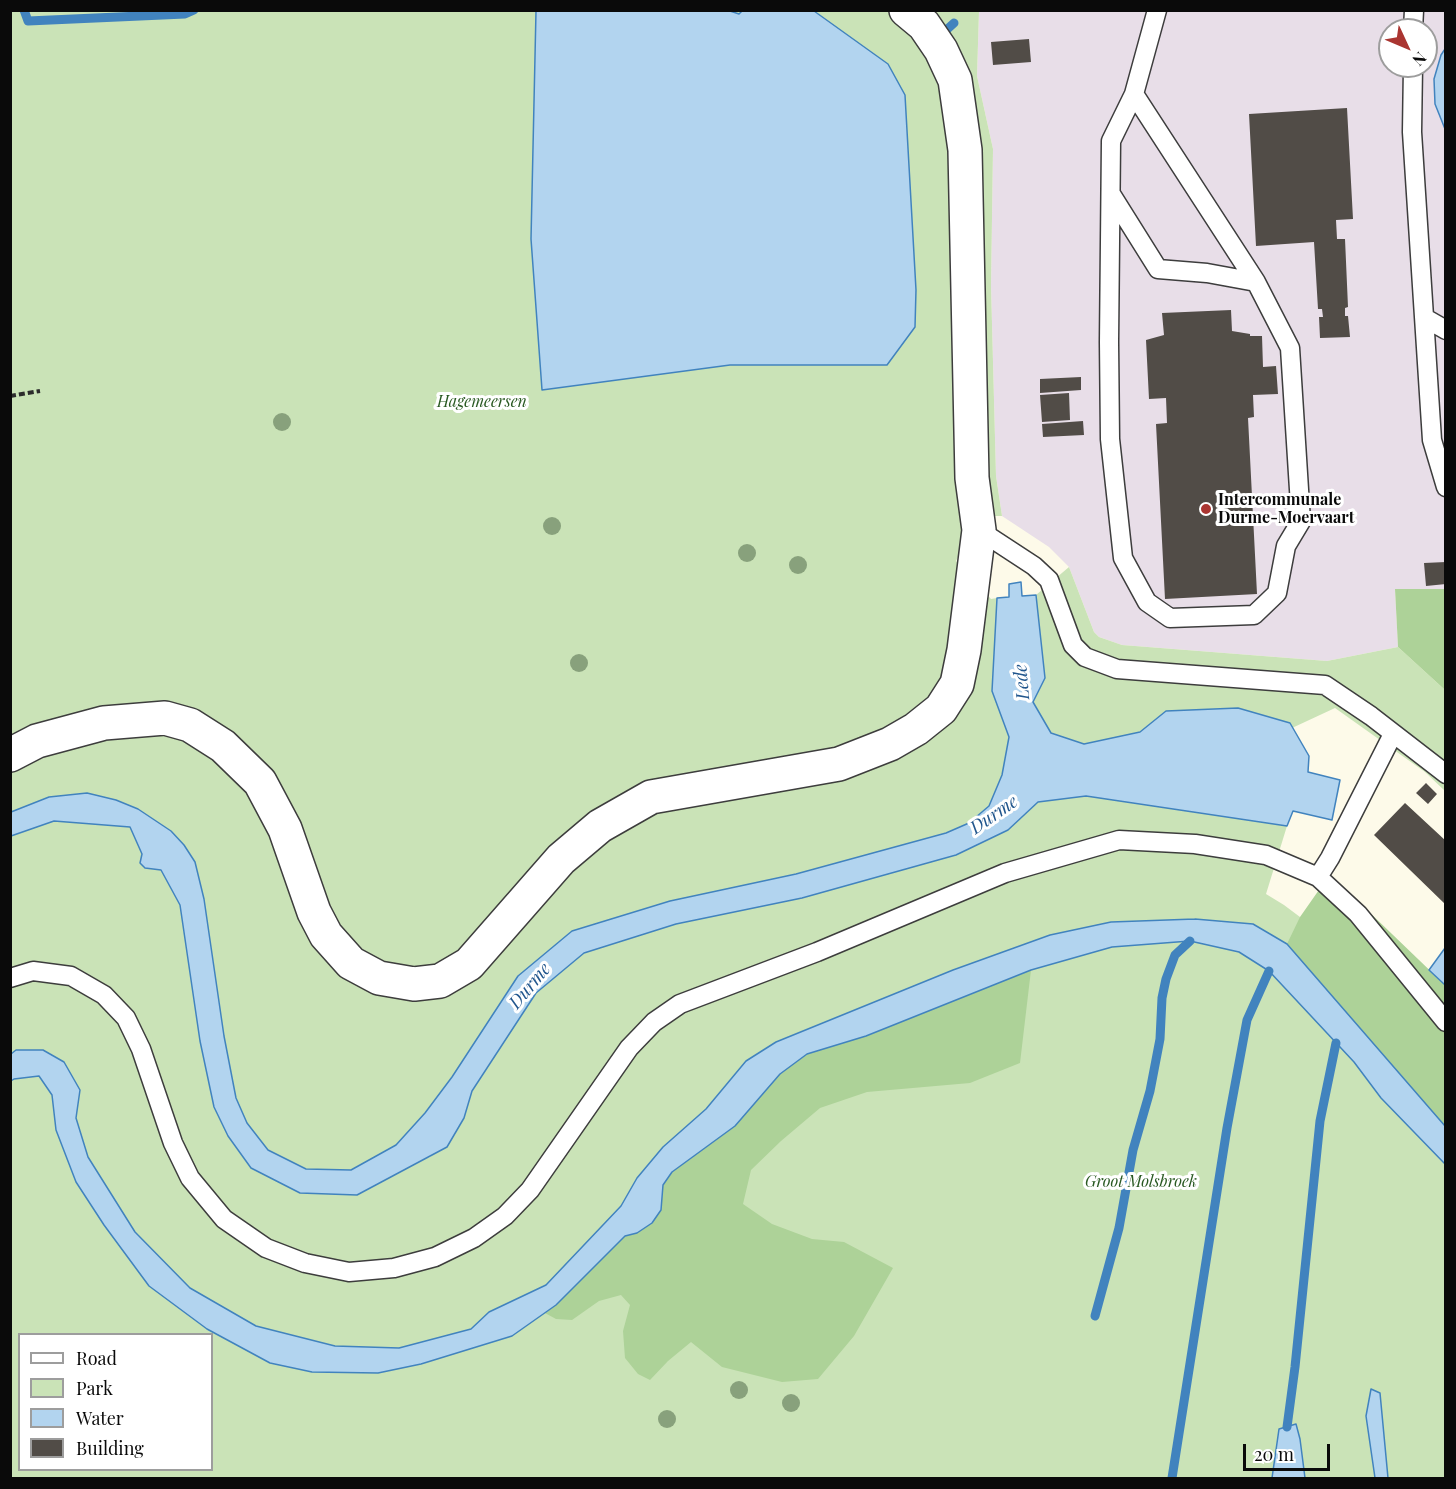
<!DOCTYPE html>
<style>
body{margin:0}
#map{position:relative;width:1456px;height:1489px;overflow:hidden;background:#fdfae9;font-family:"Playfair Display",serif}
canvas{display:block}
.frame{position:absolute;inset:0;border:12px solid #0a0a0a;pointer-events:none}
.legend{position:absolute;left:18px;top:1333px;width:195px;height:138px;box-sizing:border-box;background:#fff;border:2px solid #9d9d9d;margin:0;padding:8px 10px;list-style:none;font-size:18px;color:#0a0a0a}
.legend li{display:flex;align-items:center;gap:12px;height:30px}
.legend b{width:30px;border:2px solid #9d9d9d}
.north{position:absolute;left:1378px;top:18px;width:60px;height:60px;box-sizing:border-box;background:#fff;border:2px solid #9d9d9d;border-radius:50%;rotate:134deg;font-size:16px;font-weight:700;line-height:24px;text-align:center;color:#0a0a0a}
.north::after{content:'';display:block;margin:auto;width:21px;height:27px;background:#aa3531;clip-path:polygon(50% 0,100% 100%,50% 72%,0 100%)}
.scale{position:absolute;left:1243px;top:1444px;width:87px;height:27px;box-sizing:border-box;border:3px solid #0a0a0a;border-top:0;padding-left:8px;font-size:18px;line-height:21px;white-space:nowrap;color:#0a0a0a;-webkit-text-stroke:4px #fff;paint-order:stroke}
</style>
<div id="map">
<canvas width="1456" height="1489"></canvas>
<div class="frame"></div>
<ul class="legend">
<li><b style="height:8px;background:#fff"></b>Road</li>
<li><b style="height:16px;background:#cae3b7"></b>Park</li>
<li><b style="height:16px;background:#b2d4ef"></b>Water</li>
<li><b style="height:16px;background:#514c47"></b>Building</li>
</ul>
<div class="north">N</div>
<div class="scale">20 m</div>
</div>
<script>
const ctx = document.querySelector('canvas').getContext('2d');
ctx.lineJoin = 'round';
function fill(path, color) {
  ctx.fillStyle = color;
  ctx.fill(path, 'evenodd');
}
function toPath(rows) {
  const path = new Path2D();
  for (const r of rows) {
    path.moveTo(r[0], r[1]);
    for (let i = 2; i < r.length; i += 2) path.lineTo(r[i], r[i + 1]);
  }
  return path;
}
function stroke(path, color, width, dash) {
  ctx.strokeStyle = color;
  ctx.lineWidth = width;
  ctx.lineCap = dash ? 'butt' : 'round';
  ctx.setLineDash(dash || []);
  ctx.stroke(path);
}
function label(font, color, halo, rows, align = 'center') {
  ctx.font = font + ' "Playfair Display",serif';
  ctx.lineWidth = 6;
  ctx.setLineDash([]);
  ctx.textBaseline = 'middle';
  ctx.strokeStyle = halo;
  ctx.fillStyle = color;
  for (const [text, x, y, turn = 0] of rows) {
    ctx.save();
    ctx.translate(x, y);
    ctx.rotate((+turn || 0) * Math.PI / 180);
    ctx.textAlign = isNaN(turn) ? turn : align;
    if (halo) ctx.strokeText(text, 0, 0);
    ctx.fillText(text, 0, 0);
    ctx.restore();
  }
}
const industrial = toPath([
 [979,11,1445,11,1445,589,1395,589,1398,647,1327,661,1122,645,1099,637,1094,632,1069,567,1049,547,1002,516,996,476,991,286,993,149,977,76],
 [1390,30,1426,30,1426,66,1390,66]
]);
const green = toPath([
 [10,11,979,11,977,76,993,149,991,286,996,476,1002,516,992,516,971,531,956,561,991,599,997,598,992,691,1009,737,1002,775,989,806,969,823,946,833,796,874,670,901,572,931,518,977,452,1077,425,1113,396,1145,351,1170,306,1169,268,1150,247,1123,236,1098,224,1036,204,899,195,862,171,831,116,800,87,793,49,797,11,812],
 [1069,567,1094,632,1099,637,1122,645,1327,661,1398,647,1445,690,1445,791,1425,772,1335,708,1292,728,1166,711,1140,732,1084,744,1051,733,1033,702,1045,678,1036,595],
 [1086,796,1287,826,1266,894,1284,905,1300,917,1330,946,1445,1073,1445,1478,11,1478,10,836,54,821,130,827,142,854,152,869,161,870,180,905,200,1041,214,1107,228,1136,251,1168,300,1193,357,1195,411,1164,430,1157,464,1118,472,1091,536,992,584,953,676,924,802,898,956,855,1008,830,1038,802],
 [20,1334,212,1334,212,1470,20,1470]
]);
const forest = toPath([
 [1395,589,1445,589,1445,690,1398,647],
 [1328,877,1366,909,1445,985,1445,1126,1287,944,1300,917],
 [1031,970,1020,1063,970,1083,867,1092,820,1108,781,1141,751,1170,743,1204,772,1224,812,1239,844,1242,893,1268,854,1336,818,1379,782,1382,722,1367,691,1342,668,1361,650,1380,638,1374,625,1358,623,1331,630,1305,621,1295,599,1301,572,1320,556,1319,545,1313,556,1305,625,1236,637,1233,661,1210,663,1185,672,1172,735,1126,780,1074,807,1054,866,1036]
]);
const water = toPath([
 [727,10,739,14,742,11,814,11,888,64,905,95,916,290,915,327,887,365,730,365,542,390,531,239,536,11,727,10],
 [1445,49,1445,129,1435,104,1434,79,1441,55,1445,49],
 [1021,582,1022,596,1036,595,1045,678,1033,702,1051,733,1084,744,1140,732,1166,711,1238,708,1290,723,1309,756,1308,772,1340,780,1332,820,1293,811,1287,826,1086,796,1038,802,1008,830,956,855,802,898,676,924,584,953,536,993,472,1091,464,1118,447,1147,357,1195,300,1193,251,1168,228,1136,214,1107,200,1041,180,905,161,870,145,868,140,863,142,854,130,827,54,821,11,836,11,812,49,797,87,793,116,800,138,809,171,831,184,845,195,862,204,899,224,1036,236,1098,247,1123,268,1150,306,1169,351,1170,396,1145,425,1113,452,1077,518,976,572,931,670,901,796,874,946,833,969,823,989,806,1002,775,1009,737,992,691,997,598,1009,597,1009,584,1021,582],
 [1195,919,1253,924,1287,944,1445,1126,1445,1164,1381,1098,1354,1062,1269,971,1239,952,1190,941,1112,947,1031,970,866,1036,807,1054,780,1074,735,1126,672,1172,663,1185,661,1210,652,1223,637,1233,625,1236,556,1305,512,1336,421,1364,378,1373,312,1372,270,1363,207,1329,149,1286,104,1225,76,1182,56,1130,52,1095,39,1076,14,1079,11,1081,11,1054,16,1050,43,1050,64,1062,80,1090,76,1118,88,1157,135,1232,190,1288,256,1326,335,1346,399,1348,471,1329,489,1312,546,1285,621,1206,637,1178,663,1147,706,1109,746,1061,776,1042,953,970,1050,935,1111,922,1195,919],
 [1445,948,1445,985,1429,970,1445,948],
 [1371,1389,1380,1393,1388,1478,1375,1478,1366,1416,1371,1389],
 [1296,1424,1300,1439,1305,1478,1272,1478,1279,1429,1296,1424]
]);
const stream = toPath([
 [24,10,28,21,185,14,194,10],
 [943,33,954,23],
 [1095,1316,1119,1228,1133,1150,1150,1091,1160,1039,1162,998,1166,979,1175,955,1190,941],
 [1287,1427,1295,1367,1320,1121,1336,1043],
 [1172,1478,1227,1128,1247,1020,1269,971]
]);
const building = toPath([
 [1029,39,1031,62,993,65,991,42],
 [1347,108,1353,219,1336,220,1337,239,1345,239,1348,307,1345,308,1345,316,1348,316,1350,337,1320,338,1319,317,1323,317,1322,309,1318,309,1314,242,1256,246,1249,114],
 [1231,310,1232,331,1250,334,1250,336,1262,336,1263,367,1276,366,1278,394,1253,395,1254,417,1248,418,1257,594,1165,599,1156,424,1167,423,1166,398,1149,399,1146,340,1164,335,1162,313],
 [1081,377,1081,390,1040,393,1040,379],
 [1069,393,1070,420,1042,422,1040,395],
 [1083,421,1084,435,1043,437,1042,424],
 [1446,562,1446,584,1426,586,1424,563],
 [1426,783,1437,794,1428,804,1416,793],
 [1405,803,1446,841,1446,905,1374,835]
]);
const path = toPath([
 [10,396,40,391]
]);
const lane = toPath([
 [1413,30,1414,10],
 [1413,66,1412,132,1432,440,1446,487],
 [1134,94,1256,282,1290,348,1301,521,1286,546,1277,593,1254,615,1170,618,1147,602,1123,558,1110,439,1109,342,1111,141,1134,94,1157,10],
 [1111,194,1158,269,1207,273,1256,282],
 [1425,318,1446,330],
 [979,530,1034,566,1049,580,1073,645,1085,657,1117,669,1325,685,1371,716,1446,774],
 [1318,877,1330,858,1393,734],
 [10,978,33,971,71,976,104,995,126,1018,141,1049,173,1143,190,1178,224,1219,266,1248,305,1263,349,1272,394,1268,435,1257,474,1238,505,1216,530,1190,629,1048,654,1022,680,1004,817,952,1005,873,1119,840,1195,844,1266,855,1318,877,1358,914,1446,1022]
]);
const street = toPath([
 [10,755,37,741,104,723,165,718,190,725,223,746,260,782,285,829,314,912,326,935,351,963,379,978,414,984,440,981,469,964,561,859,600,826,651,797,839,764,890,744,916,729,941,709,957,684,964,650,979,530,972,478,965,150,955,80,941,50,924,25,906,10]
]);
const trees = [
 [282,422],
 [552,526],
 [747,553],
 [798,565],
 [579,663],
 [739,1390],
 [791,1403],
 [667,1419]
];
const markers = [
 [1206,509,6,"#aa3531"]
];
const parkNames = [
 ["Hagemeersen",482,402],
 ["Groot Molsbroek",1141,1182]
];
const poiNames = [
 ["Intercommunale",1218,500],
 ["Durme-Moervaart",1218,518]
];
const waterNames = [
 ["Lede",1022,682,-95],
 ["Durme",994,815,-35],
 ["Durme",530,986,-50]
];
fill(industrial, '#e8dee8');
fill(green, '#cae3b7');
fill(forest, '#add298');
fill(water, '#b2d4ef');
stroke(water, '#4183be', 1.5);
stroke(stream, '#4183be', 9);
fill(building, '#514c47');
stroke(lane, '#3d3d3d', 21);
stroke(street, '#3d3d3d', 36);
stroke(path, '#2c2c2c', 4, [6, 3]);
stroke(lane, '#fff', 18);
stroke(street, '#fff', 33);
ctx.fillStyle = '#88a17c';
for (const [x, y] of trees) {
  ctx.beginPath();
  ctx.arc(x, y, 9, 0, 2 * Math.PI);
  ctx.fill();
}
for (const [x, y, r, color] of markers) {
  const dot = new Path2D();
  dot.arc(x, y, r, 0, 2 * Math.PI);
  ctx.fillStyle = color;
  ctx.fill(dot);
  stroke(dot, '#fff', 2);
}
label('italic 16px', '#295922', '#fff', parkNames);
label('bold 16px', '#0a0a0a', '#fff', poiNames, 'left');
label('italic 18px', '#21568d', '#fff', waterNames);
</script>
